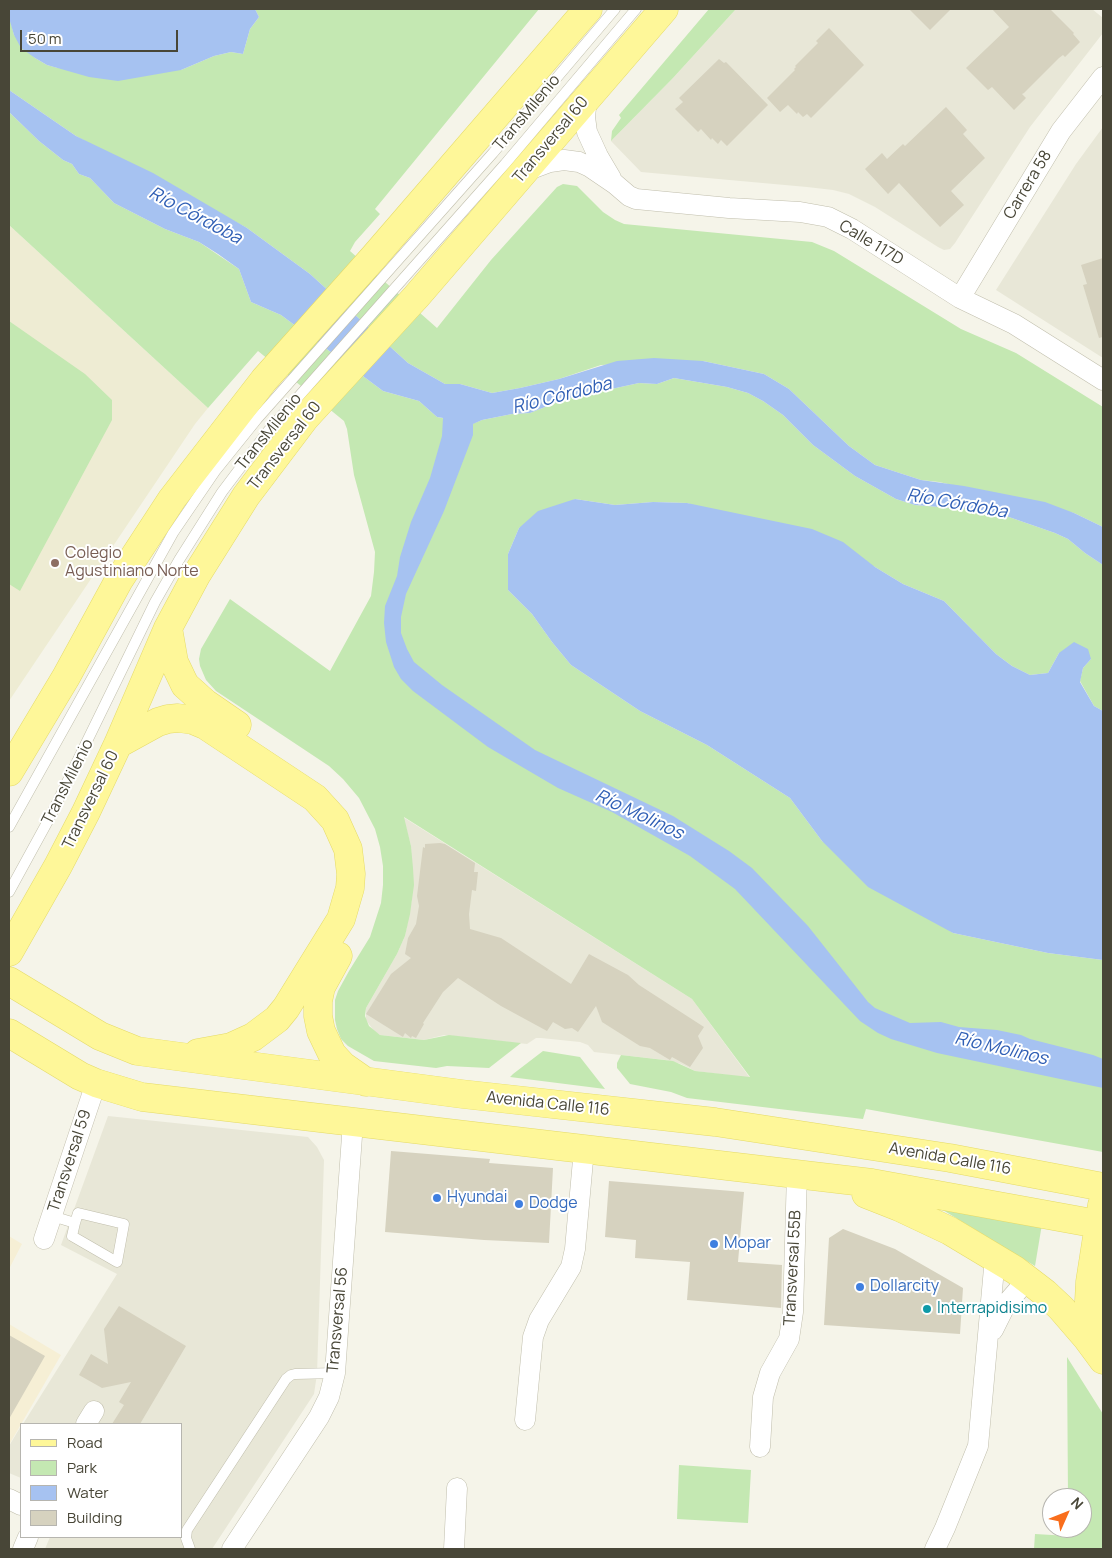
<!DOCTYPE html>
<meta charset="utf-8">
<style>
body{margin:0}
#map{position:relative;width:1112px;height:1558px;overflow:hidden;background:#f5f4e9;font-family:Manrope,sans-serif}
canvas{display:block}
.frame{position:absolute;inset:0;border:10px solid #484637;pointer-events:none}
.legend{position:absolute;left:20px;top:1423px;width:162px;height:115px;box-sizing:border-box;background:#fff;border:1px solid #b6b5af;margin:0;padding:6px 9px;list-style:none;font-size:15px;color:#484637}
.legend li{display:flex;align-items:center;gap:10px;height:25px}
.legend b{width:25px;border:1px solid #b6b5af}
.north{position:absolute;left:1042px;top:1488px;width:50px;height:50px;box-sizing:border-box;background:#fff;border:1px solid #b6b5af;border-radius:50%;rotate:46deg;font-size:14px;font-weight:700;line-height:20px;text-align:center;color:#484637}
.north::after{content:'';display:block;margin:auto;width:18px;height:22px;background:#f96e1c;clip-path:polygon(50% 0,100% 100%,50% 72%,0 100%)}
.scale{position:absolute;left:20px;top:30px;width:158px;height:22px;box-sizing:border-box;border:2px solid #484637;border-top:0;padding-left:6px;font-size:15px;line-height:18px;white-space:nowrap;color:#484637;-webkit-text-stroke:4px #fff;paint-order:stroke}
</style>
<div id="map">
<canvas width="1112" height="1558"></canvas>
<div class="frame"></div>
<ul class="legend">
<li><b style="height:6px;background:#fef799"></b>Road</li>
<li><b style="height:14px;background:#c4e8b2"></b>Park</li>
<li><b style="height:14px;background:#a6c2f1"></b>Water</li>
<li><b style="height:14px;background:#d6d2bf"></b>Building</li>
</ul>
<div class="north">N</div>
<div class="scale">50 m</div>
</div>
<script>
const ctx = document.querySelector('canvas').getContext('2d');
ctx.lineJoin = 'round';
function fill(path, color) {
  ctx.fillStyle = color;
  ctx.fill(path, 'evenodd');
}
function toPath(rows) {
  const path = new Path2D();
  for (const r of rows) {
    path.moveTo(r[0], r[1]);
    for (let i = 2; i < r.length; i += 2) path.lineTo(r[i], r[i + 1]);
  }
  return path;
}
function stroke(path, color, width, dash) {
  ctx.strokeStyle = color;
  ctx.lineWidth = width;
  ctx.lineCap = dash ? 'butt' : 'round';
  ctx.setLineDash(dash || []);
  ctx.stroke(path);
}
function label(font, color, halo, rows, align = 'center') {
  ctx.font = font + ' Manrope,sans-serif';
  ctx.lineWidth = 4;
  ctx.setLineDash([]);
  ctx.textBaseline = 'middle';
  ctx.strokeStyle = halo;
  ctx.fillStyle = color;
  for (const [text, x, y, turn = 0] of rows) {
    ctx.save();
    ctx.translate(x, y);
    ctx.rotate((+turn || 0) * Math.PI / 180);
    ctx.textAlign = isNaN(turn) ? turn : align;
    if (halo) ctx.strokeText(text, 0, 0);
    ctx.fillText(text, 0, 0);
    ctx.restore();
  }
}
const residential = toPath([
 [736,9,1092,9,1103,18,1103,33,1030,127,955,243,950,249,944,250,938,247,875,207,849,194,833,190,807,187,641,172,611,141,673,78],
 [1103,127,1103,358,996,290,1076,164],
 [403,817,692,999,750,1078,695,1071,681,1064,665,1060,594,1052,588,1045,580,1042,541,1038,536,1038,527,1044,444,1035,424,1040,380,1035,374,1031,366,1020,366,1008,397,954,405,936,412,899,411,846],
 [108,1116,308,1137,317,1147,324,1160,317,1374,314,1394,212,1549,45,1549,50,1537,181,1537,181,1424,23,1424,117,1274,61,1245],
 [21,1426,21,1478,9,1473,9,1446]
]);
const commercial = toPath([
 [9,1236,22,1244,9,1269],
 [9,1324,61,1355,9,1445]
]);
const education = toPath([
 [9,225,208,408,195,424,9,701]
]);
const green = toPath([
 [255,9,539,9,375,209,380,214,355,242,350,251,437,328,491,260,557,187,563,184,577,186,603,212,615,220,624,224,812,242,834,251,961,329,1016,353,1103,407,1103,527,1074,513,939,482,921,480,875,465,849,446,789,389,764,374,703,361,601,365,559,379,520,388,492,393,460,384,445,384,408,363,310,274,247,228,76,136,9,90,9,15,14,35,35,58,47,65,58,68,181,70,214,56,231,52,243,54,250,29,259,17],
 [709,9,736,9,673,78,611,141,612,131,621,118,619,115],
 [9,112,39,141,63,160,72,164,79,174,90,178,114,203,165,229,199,242,239,269,251,302,281,315,383,391,419,401,437,417,472,424,482,420,512,414,530,413,565,399,639,383,657,384,674,378,727,387,748,393,763,401,783,415,813,445,855,476,896,499,915,505,976,510,1009,517,1055,533,1068,539,1085,553,1103,565,1103,711,1094,706,1080,681,1083,668,1091,659,1059,653,1048,673,1030,675,1012,666,996,654,944,601,903,584,875,567,687,503,653,502,615,505,575,499,519,528,508,554,508,590,532,614,552,642,571,665,640,711,707,745,790,798,822,841,953,933,1048,953,1103,960,1103,1152,866,1109,863,1119,687,1098,671,1092,630,1084,617,1068,617,1063,621,1055,673,1061,695,1071,750,1077,692,999,404,817,411,846,413,868,414,885,410,914,405,936,397,954,366,1008,365,1016,369,1026,380,1035,424,1040,449,1035,521,1043,489,1068,447,1066,436,1068,374,1061,348,1046,341,1039,337,1029,335,1020,335,1000,338,991,349,971,370,937,381,903,383,885,383,866,380,847,375,829,359,798,343,779,329,766,216,691,206,680,200,666,199,659,201,649,230,599,330,671,371,596,374,572,375,552,354,475,347,429,344,421,258,351,208,408,9,225],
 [9,321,85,374,112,400,112,420,20,591,9,584],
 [543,1051,580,1057,605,1089,510,1077,513,1074],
 [933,1204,1042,1224,1035,1266],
 [1067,1357,1103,1414,1103,1549,1034,1549,1035,1534,1069,1536,1069,1528,1082,1528,1082,1498,1068,1498],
 [679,1465,751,1470,748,1523,677,1519]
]);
const water = toPath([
 [9,9,255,9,259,17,250,29,243,54,231,52,214,56,181,70,118,81,89,77,47,65,35,58,21,48,14,35,9,18],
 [9,90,76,136,153,173,247,228,310,274,408,363,445,384,460,384,492,393,520,388,559,379,617,361,654,358,703,361,764,374,789,389,849,446,875,465,921,480,964,486,1045,502,1074,513,1103,527,1103,565,1085,553,1068,539,1055,533,1009,517,976,510,915,505,896,499,855,476,813,445,783,415,763,401,748,393,727,387,674,378,657,384,639,383,565,399,530,413,512,414,482,420,473,424,473,435,444,511,406,594,401,617,401,633,407,649,414,662,442,685,535,750,673,816,729,851,752,868,808,926,868,1002,875,1008,910,1023,941,1022,959,1027,997,1030,1021,1035,1030,1039,1093,1055,1103,1059,1103,1088,937,1053,891,1039,878,1033,860,1021,735,889,690,856,612,812,558,788,488,747,413,691,401,679,394,667,386,642,384,623,385,606,397,576,400,557,411,522,430,478,442,436,443,418,437,417,419,401,383,391,281,315,251,302,239,269,218,254,199,242,165,229,114,203,90,178,79,174,72,164,63,160,39,141,9,112],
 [575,499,615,505,653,502,687,503,812,529,843,542,875,567,903,584,944,601,996,654,1012,666,1030,675,1048,673,1059,653,1074,642,1088,649,1091,659,1083,668,1080,682,1094,706,1103,711,1103,960,1048,953,953,933,868,887,822,841,790,798,707,745,640,711,571,665,552,642,532,614,508,590,508,554,519,528,538,511]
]);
const building = toPath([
 [909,9,951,9,930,30],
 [992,9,1050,9,1074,33,1073,34,1080,42,1065,57,1063,55,1059,58,1024,93,1022,94,1026,98,1014,110,992,87,988,90,966,68,1009,27],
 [829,28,864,65,811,118,807,114,803,117,798,112,797,114,788,105,780,112,767,98,795,70,794,69,796,67,795,66,818,43,816,41],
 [719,59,724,63,726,62,768,105,727,146,721,140,718,144,712,138,711,140,701,129,698,132,675,109,683,102,679,98],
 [946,107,967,130,963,134,985,158,951,191,964,205,940,227,899,183,888,194,865,169,882,153,887,159,903,144,905,146],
 [1103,258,1103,337,1099,338,1083,285,1087,284,1081,265],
 [440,843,445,844,475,863,474,872,478,872,476,891,472,890,469,914,470,929,501,938,571,984,589,954,628,975,639,985,704,1027,698,1036,703,1048,690,1067,672,1057,670,1060,650,1048,640,1046,602,1022,596,1006,578,1032,572,1028,565,1029,553,1022,547,1031,501,1006,458,978,443,992,423,1023,424,1024,416,1038,412,1036,411,1038,405,1033,403,1037,366,1014,391,974,411,958,405,954,408,938,416,924,419,906,417,896,423,847,425,848,425,844],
 [391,1151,490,1159,489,1163,553,1168,549,1243,484,1240,385,1232],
 [609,1181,744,1192,738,1262,782,1265,781,1308,687,1300,690,1262,635,1258,636,1240,605,1237],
 [843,1229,895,1249,963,1288,960,1334,824,1325,829,1238],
 [119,1306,186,1346,140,1424,112,1424,124,1405,119,1402,131,1382,102,1388,79,1375,91,1354,108,1364,104,1329],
 [9,1335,45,1356,9,1419]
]);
const lane = toPath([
 [9,827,173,533,216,470,257,419,493,153,615,9],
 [9,892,49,819,155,602,179,560,222,492,268,431,505,164,636,9],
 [52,1216,75,1223,72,1236,117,1262,124,1224,78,1213,75,1223],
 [190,1549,186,1538,187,1530,286,1379,291,1375,295,1374,335,1373]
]);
const street = toPath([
 [587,98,585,117,587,132,598,156,611,178],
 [526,171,550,162,564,160,579,162,590,167,615,184,629,196,636,199,729,208,800,212,828,217,852,229,960,298,1014,324,1103,380],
 [960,298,1061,131,1103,77],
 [44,1239,96,1083],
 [993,1330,1006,1304,1020,1288,1030,1282],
 [525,1420,533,1337,539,1320,571,1267,575,1249,584,1149],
 [86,1424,94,1411],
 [760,1447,763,1397,770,1373,789,1339,793,1312,797,1173],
 [9,1499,21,1505],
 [23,1549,28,1537],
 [232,1549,319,1417,329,1397,335,1373,353,1122],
 [454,1549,457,1488],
 [935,1549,945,1528,978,1446,995,1257]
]);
const primary = toPath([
 [168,628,174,662,185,685,205,703,237,725],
 [118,744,158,722,168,719,178,718,193,720,205,725,315,798,335,820,348,849,351,874,350,888,341,919,286,1008,277,1019,253,1037,231,1047,198,1053],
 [9,772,66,677,119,580,172,499,264,380,373,258,588,9],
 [9,952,58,866,86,812,118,744,168,628,197,574,246,496,305,418,416,297,664,9],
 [338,956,321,987,318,1001,318,1016,321,1031,332,1054,343,1066,366,1082],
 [9,981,100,1036,137,1051,462,1094,715,1122,950,1158,1103,1187],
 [9,1033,80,1076,96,1083,142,1097,872,1183,1103,1225],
 [866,1194,899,1207,950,1231,1015,1270,1045,1293,1061,1308,1086,1337,1103,1360],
 [1098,1347,1090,1322,1089,1301,1090,1282,1102,1205]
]);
const markers = [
 [55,563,5,"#8d6e63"],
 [437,1198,5,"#3f7fe0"],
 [519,1204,5,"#3f7fe0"],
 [714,1244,5,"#3f7fe0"],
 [860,1287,5,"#3f7fe0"],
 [927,1309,5,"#0f9aa8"]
];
const streetNames = [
 ["TransMilenio",527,113,-50],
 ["Transversal 60",551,140,-50],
 ["Carrera 58",1028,185,-59],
 ["Calle 117D",871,243,31],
 ["TransMilenio",269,432,-51],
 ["Transversal 60",285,446,-52],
 ["TransMilenio",68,782,-63],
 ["Transversal 60",91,800,-64],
 ["Avenida Calle 116",548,1104,6],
 ["Avenida Calle 116",950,1159,10],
 ["Transversal 59",70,1161,-72],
 ["Transversal 55B",793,1268,-87],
 ["Transversal 56",338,1320,-85]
];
const educationNames = [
 ["Colegio",65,554],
 ["Agustiniano Norte",65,572]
];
const shopNames = [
 ["Hyundai",447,1198],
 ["Dodge",529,1204],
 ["Mopar",724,1244],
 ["Dollarcity",870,1287]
];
const cultureNames = [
 ["Interrapidisimo",937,1309]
];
const waterNames = [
 ["Río Córdoba",195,216,28],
 ["Río Córdoba",562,396,-14],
 ["Río Córdoba",957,504,10],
 ["Río Molinos",639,815,25],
 ["Río Molinos",1001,1049,13]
];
fill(residential, '#e8e7d7');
fill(commercial, '#f6efd5');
fill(education, '#eeecd3');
fill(green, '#c4e8b2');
fill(water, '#a6c2f1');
fill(building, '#d6d2bf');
stroke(lane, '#c0beac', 11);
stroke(street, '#c0beac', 21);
stroke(primary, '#e4da68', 29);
stroke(lane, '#fff', 10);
stroke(street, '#fff', 20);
stroke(primary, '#fef799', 28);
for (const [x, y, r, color] of markers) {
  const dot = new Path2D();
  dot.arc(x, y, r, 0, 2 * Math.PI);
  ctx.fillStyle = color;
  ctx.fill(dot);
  stroke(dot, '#fff', 2);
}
label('16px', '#484637', '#fff', streetNames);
label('16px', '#785e54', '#fff', educationNames, 'left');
label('16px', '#366cbe', '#fff', shopNames, 'left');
label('16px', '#0d838f', '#fff', cultureNames, 'left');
label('italic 18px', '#305fb5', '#fff', waterNames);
</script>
